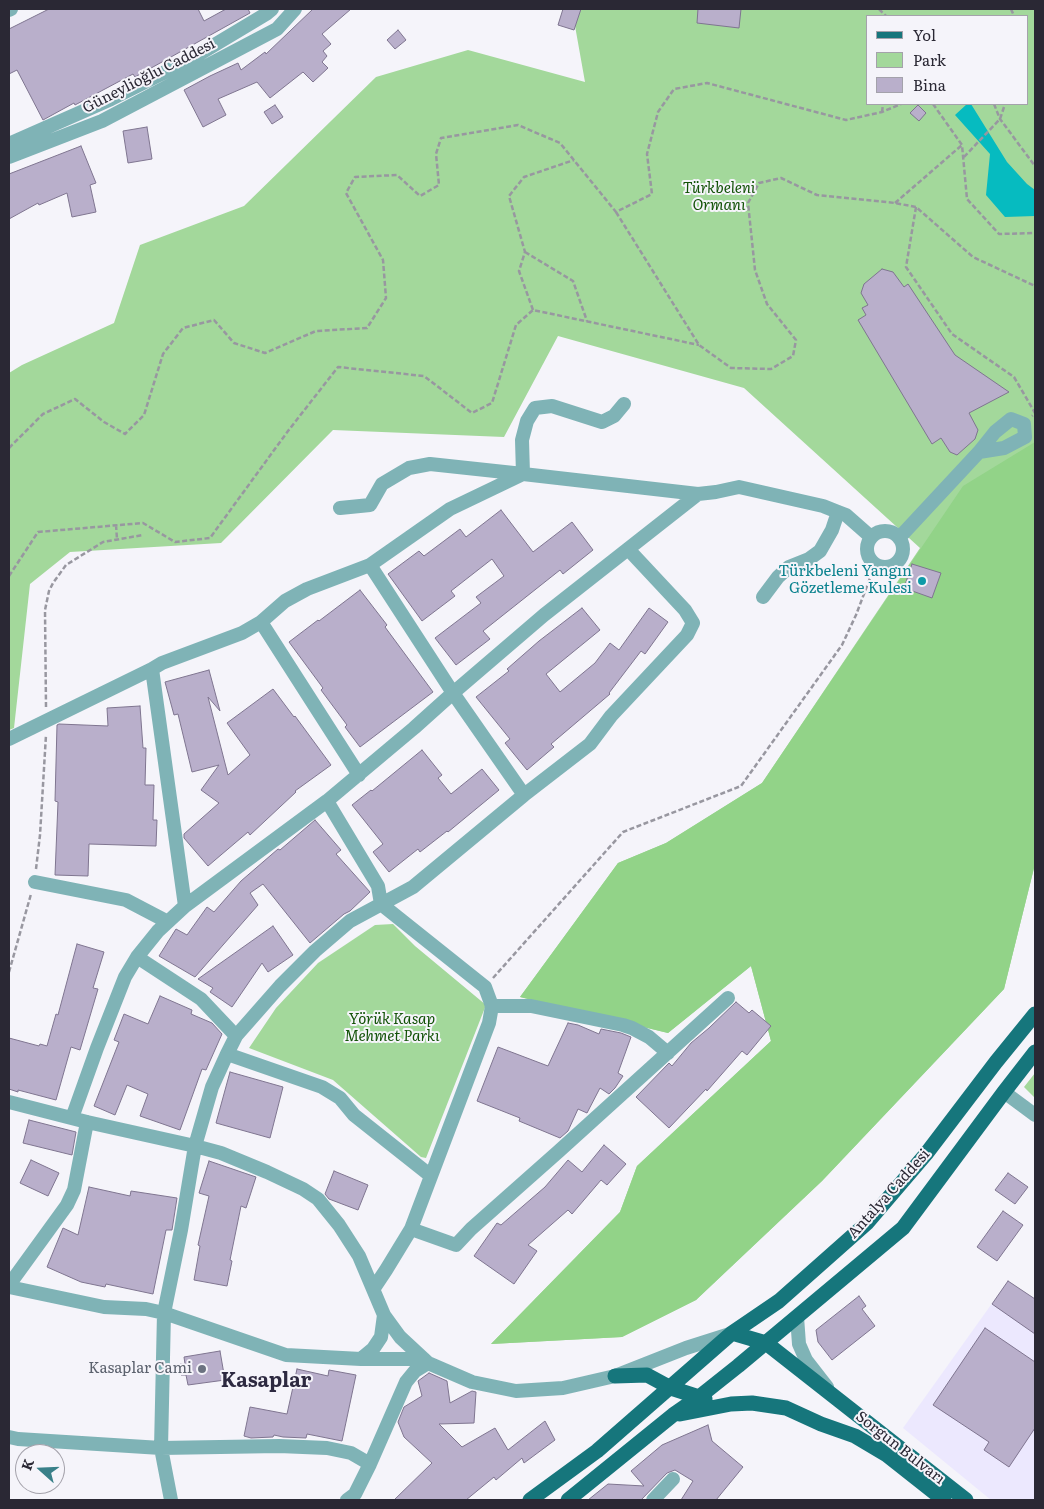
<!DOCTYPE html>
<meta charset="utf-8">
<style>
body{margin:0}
#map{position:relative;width:1044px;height:1509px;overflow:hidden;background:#f5f4fa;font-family:Literata,serif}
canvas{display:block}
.frame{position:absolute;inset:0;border:10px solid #2a2834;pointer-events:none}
.legend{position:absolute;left:866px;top:15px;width:162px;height:90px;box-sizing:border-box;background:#f5f4fa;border:1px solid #a4a2ab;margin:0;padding:6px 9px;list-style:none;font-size:15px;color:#2a2834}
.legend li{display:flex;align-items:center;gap:10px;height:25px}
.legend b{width:25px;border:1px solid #a4a2ab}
.north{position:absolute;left:15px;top:1444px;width:50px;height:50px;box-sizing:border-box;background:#f5f4fa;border:1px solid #a4a2ab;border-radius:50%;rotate:290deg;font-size:14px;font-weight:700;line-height:20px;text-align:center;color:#2a2834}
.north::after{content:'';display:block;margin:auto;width:18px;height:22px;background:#398089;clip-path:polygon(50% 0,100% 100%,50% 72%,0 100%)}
</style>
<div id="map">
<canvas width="1044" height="1509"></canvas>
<div class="frame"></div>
<ul class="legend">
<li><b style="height:6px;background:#16767c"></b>Yol</li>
<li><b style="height:14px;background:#a3d89b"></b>Park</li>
<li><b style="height:14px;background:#b9afcb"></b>Bina</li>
</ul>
<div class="north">K</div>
</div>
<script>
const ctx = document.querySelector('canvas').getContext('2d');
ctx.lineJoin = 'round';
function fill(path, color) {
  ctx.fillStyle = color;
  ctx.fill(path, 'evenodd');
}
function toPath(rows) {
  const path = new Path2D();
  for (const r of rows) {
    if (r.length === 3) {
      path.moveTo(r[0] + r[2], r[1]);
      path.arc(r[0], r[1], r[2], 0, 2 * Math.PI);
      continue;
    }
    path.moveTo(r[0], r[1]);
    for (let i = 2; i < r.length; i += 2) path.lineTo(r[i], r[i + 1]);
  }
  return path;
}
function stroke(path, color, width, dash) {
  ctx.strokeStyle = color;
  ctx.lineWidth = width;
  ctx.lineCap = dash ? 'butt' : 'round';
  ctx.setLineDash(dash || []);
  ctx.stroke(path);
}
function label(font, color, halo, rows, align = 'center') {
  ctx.font = font + ' Literata,serif';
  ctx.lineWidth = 4;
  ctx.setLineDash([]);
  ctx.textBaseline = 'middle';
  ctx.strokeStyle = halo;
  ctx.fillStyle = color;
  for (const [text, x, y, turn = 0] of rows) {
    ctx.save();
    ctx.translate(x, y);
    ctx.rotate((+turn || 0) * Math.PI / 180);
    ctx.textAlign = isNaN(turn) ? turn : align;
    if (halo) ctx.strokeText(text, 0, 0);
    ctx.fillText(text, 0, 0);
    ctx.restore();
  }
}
const commercial = toPath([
 [1008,1281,1035,1299,1035,1500,991,1500,903,1428]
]);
const green = toPath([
 [572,9,1035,9,1035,864,1004,989,822,1181,696,1300,622,1337,491,1344,620,1212,637,1166,771,1041,751,966,668,1033,520,997,618,863,666,843,762,783,920,548,744,388,558,336,504,437,333,430,221,543,70,552,30,584,14,728,9,730,9,373,22,365,114,323,140,245,244,206,376,77,468,50,585,82],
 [868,16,1028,16,1028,104,868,104],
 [393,924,415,946,486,1005,426,1158,421,1157,333,1080,249,1048,276,1008,318,963,375,925],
 [1035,1073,1035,1098,1024,1087]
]);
const forest = toPath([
 [1035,442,1035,864,1004,989,822,1181,696,1300,622,1337,491,1344,620,1212,637,1166,771,1041,751,966,668,1033,520,997,618,863,666,843,762,783,963,486]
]);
const water = toPath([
 [967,104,971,104,1007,162,1027,184,1035,190,1035,216,1005,217,986,195,990,154,955,115]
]);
const building = toPath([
 [49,9,198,9,204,21,226,9,248,9,250,13,135,77,133,74,75,105,74,103,43,120,17,70,9,74,9,29,49,9],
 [313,9,351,9,322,34,331,44,323,51,327,56,322,62,328,68,313,82,303,72,270,98,257,82,218,99,226,115,203,127,184,90,210,76,238,63,241,70,265,52,266,54,313,9],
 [563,9,581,9,574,30,558,25,563,9],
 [698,9,741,9,739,28,697,23,698,9],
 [398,30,406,40,395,49,387,40,398,30],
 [275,105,283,117,272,124,264,112,275,105],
 [918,105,926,113,919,121,910,113,918,105],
 [147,127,152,159,128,163,123,131,147,127],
 [81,146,96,183,90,185,96,212,72,217,67,193,39,205,38,203,9,219,9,174,81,146],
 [882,269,893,272,904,287,908,284,955,355,1009,392,969,413,978,430,975,439,957,455,950,452,941,438,932,444,858,320,866,315,862,308,868,305,861,293,864,284,882,269],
 [501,510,533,552,572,522,593,550,563,574,560,570,483,631,490,639,456,665,435,638,481,603,476,597,504,576,492,559,451,591,455,596,422,621,388,574,419,551,424,556,460,529,466,537,501,510],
 [912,564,941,573,932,598,904,588,912,564],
 [360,590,387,625,385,627,433,692,360,747,345,727,347,725,321,690,323,688,289,642,318,620,319,621,360,590],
 [582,608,600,630,546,674,560,692,595,663,610,643,619,650,649,608,668,622,645,654,641,651,609,693,610,694,551,744,554,747,527,770,505,743,510,739,476,697,509,671,507,669,539,641,582,608],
 [209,670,220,711,208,697,228,775,250,755,227,723,273,689,294,717,295,716,331,765,295,791,296,792,250,835,248,832,208,866,184,838,184,834,219,803,201,790,219,765,192,772,178,714,174,715,165,682,209,670],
 [140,706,143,748,146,748,145,785,154,785,153,820,157,820,156,846,89,844,88,876,55,875,58,802,55,801,57,725,59,724,108,726,107,708,140,706],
 [422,750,442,775,438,778,451,794,482,769,499,790,448,832,447,831,420,852,418,849,389,872,373,852,383,844,352,805,371,790,372,791,422,750],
 [315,820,341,850,336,854,370,892,350,911,344,914,310,943,263,884,250,893,258,905,195,977,159,956,176,929,187,935,207,907,214,912,241,881,278,849,280,850,315,820],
 [273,926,293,955,268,972,262,963,232,1007,210,992,213,988,198,979,273,926],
 [77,944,104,952,93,988,98,989,80,1050,71,1047,56,1100,18,1090,18,1092,9,1089,9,1038,39,1046,40,1044,47,1046,56,1014,58,1015,77,944],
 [160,996,192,1010,191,1014,212,1023,222,1034,206,1070,202,1069,180,1130,140,1116,148,1094,127,1085,115,1115,94,1106,119,1042,114,1040,124,1014,148,1024,160,996],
 [736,1002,749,1013,752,1010,771,1026,747,1055,742,1051,707,1091,706,1089,669,1128,636,1097,669,1063,672,1066,691,1043,709,1028,736,1002],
 [568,1023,578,1025,599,1034,601,1029,621,1033,631,1037,618,1073,623,1076,615,1088,609,1094,600,1088,587,1113,578,1109,568,1131,560,1138,519,1121,520,1118,477,1101,498,1047,548,1066,568,1023],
 [230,1072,283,1087,270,1138,216,1123,230,1072],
 [29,1120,76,1132,72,1155,23,1143,29,1120],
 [604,1145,626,1164,607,1185,601,1180,572,1214,568,1210,528,1245,537,1251,514,1284,474,1256,497,1223,501,1225,545,1187,568,1160,582,1172,604,1145],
 [31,1160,59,1173,48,1196,20,1183,31,1160],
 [209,1161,256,1177,246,1208,241,1206,230,1260,232,1261,227,1286,194,1280,200,1246,198,1245,209,1196,199,1193,209,1161],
 [334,1171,368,1185,358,1210,329,1199,325,1194,334,1171],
 [1008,1173,1028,1187,1015,1204,995,1190,1008,1173],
 [89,1187,130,1196,131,1191,177,1198,172,1230,166,1230,153,1294,106,1284,105,1287,81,1282,47,1267,63,1228,78,1235,89,1187],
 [1003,1211,1023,1225,997,1261,977,1247,1003,1211],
 [1008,1281,1035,1299,1035,1334,992,1304,1008,1281],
 [859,1296,866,1306,862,1309,875,1326,832,1360,818,1342,816,1330,859,1296],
 [985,1328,1035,1362,1035,1428,1009,1467,984,1450,989,1442,933,1405,985,1328],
 [220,1351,225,1380,188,1385,186,1375,181,1375,180,1364,185,1364,184,1357,220,1351],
 [297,1369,328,1376,329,1370,356,1375,342,1441,307,1434,306,1438,283,1437,274,1435,273,1437,251,1438,244,1436,250,1407,287,1414,297,1369],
 [429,1373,447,1381,450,1403,472,1391,476,1392,474,1423,439,1424,462,1447,495,1428,508,1450,545,1421,555,1440,524,1463,522,1458,496,1480,494,1477,466,1500,394,1500,432,1463,404,1437,398,1422,404,1407,422,1396,418,1381,429,1373],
 [708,1425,712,1441,743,1467,716,1500,681,1500,693,1481,675,1470,667,1473,641,1500,588,1500,608,1484,644,1486,631,1471,662,1445,708,1425]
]);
const path = toPath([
 [879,9,886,16],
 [1011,9,1014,16],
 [933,104,962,145,967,199,999,234,1035,233],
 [994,104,1000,119,1035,166],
 [882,112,883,104],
 [964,157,1000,119,1005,104],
 [895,203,962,145],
 [916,207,906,267,952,334,1014,377,1035,413,1032,416],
 [616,212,699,345,731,368,771,369,793,356,796,340,767,304,755,270,748,203,759,183,781,178,817,195,895,203,916,207,973,257,1035,286],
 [525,252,573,281,587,321],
 [533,310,519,271,525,252,509,196,524,177,574,160],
 [9,448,43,414,75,399,104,422,125,434,144,415,163,354,183,328,214,320,234,343,265,353,316,331,367,328,386,298,383,260,346,193,355,177,397,175,420,196,439,185,436,154,441,138,518,125,560,143,616,212,652,194,647,154,658,112,674,89,707,83,846,120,882,112,901,104],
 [116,525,117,539],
 [9,576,38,532,143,523,175,542,210,538,288,431,338,367,424,376,472,413,492,403,516,325,533,310,699,345],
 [46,707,45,610,49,591,53,583,66,565,103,542,143,535],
 [36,869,40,835,46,735],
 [9,972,31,894],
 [493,978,623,832,741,786,842,645,856,615,875,565]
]);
const minor = toPath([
 [9,10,11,9],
 [9,144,111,99,191,59,266,14,272,9],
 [9,157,102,121,277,29,295,9],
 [340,508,370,505,382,484,409,468,430,464,523,474,522,440,527,421,535,408,552,406,602,422,614,416,624,404],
 [885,549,18],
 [899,538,979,452,995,432,1011,419,1024,424,1025,437,1004,448,979,452],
 [370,565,453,693,524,795],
 [763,597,778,577,789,567,809,559,820,551,832,530,838,512],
 [261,622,359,775],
 [9,739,152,669],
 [327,801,378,886,381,904,485,987,492,1006,489,1023,411,1229],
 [35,882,126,900,168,922],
 [185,906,152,669,162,663,242,633,261,622,285,601,307,589,370,565,450,509,523,474,698,494,716,492,739,487,823,506,838,512,846,515,871,537],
 [137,957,201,999,236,1036],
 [492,1006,531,1006,623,1025,632,1028,649,1037,668,1053],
 [227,1054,322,1087,340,1098,354,1115,431,1176],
 [1004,1092,1035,1115],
 [9,1102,87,1122,195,1146,221,1153,267,1172,303,1189,318,1199,339,1225,359,1256,384,1315,400,1337,428,1363,472,1382,516,1391,563,1388,615,1376,686,1348,730,1334],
 [72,1118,97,1048,125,977,137,957,158,931,185,906,327,801,414,728,453,693,544,615,698,494],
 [9,1285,67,1205,74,1190,87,1122],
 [9,1287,104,1307,146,1309,164,1313,286,1355,361,1359,424,1359],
 [374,1288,386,1270,411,1229,456,1245,471,1229,559,1151,728,998],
 [797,1317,799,1344,806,1360,827,1387],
 [361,1359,373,1349,381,1337,384,1315],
 [9,1437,18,1439,161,1448,279,1446,327,1448,351,1453,370,1464],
 [171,1500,161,1448,164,1313,181,1230,195,1146,212,1087,227,1054,236,1036,280,986,315,951,350,921,413,887,524,795,590,744,611,716,687,635,693,623,685,610,628,549],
 [347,1500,355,1494,370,1464,406,1382,415,1371,428,1363],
 [653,1500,673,1479]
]);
const major = toPath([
 [732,1333,766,1343,966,1500],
 [615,1376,647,1375,671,1388,705,1399],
 [680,1414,731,1404,752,1403,786,1408,821,1424,855,1436,887,1455,944,1500],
 [530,1500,597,1451,732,1333,779,1301,867,1223,926,1154,996,1062,1035,1014],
 [568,1500,673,1415,699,1397,738,1366,903,1228,1004,1092,1035,1052]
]);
const markers = [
 [922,581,5,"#0f9aa8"],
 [202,1369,5,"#6b7280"]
];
const streetNames = [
 ["Güneylioğlu Caddesi",149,76,-27],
 ["Antalya Caddesi",889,1194,-48],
 ["Sorgun Bulvarı",900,1448,38]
];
const parkNames = [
 ["Türkbeleni",719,189],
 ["Ormanı",719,206],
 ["Yörük Kasap",392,1020],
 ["Mehmet Parkı",392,1037]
];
const cultureNames = [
 ["Türkbeleni Yangın",912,572],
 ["Gözetleme Kulesi",912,589]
];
const worshipNames = [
 ["Kasaplar Cami",192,1369]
];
const districtNames = [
 ["Kasaplar",266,1381]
];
fill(commercial, '#ece8fe');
fill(green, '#a3d89b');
fill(forest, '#92d388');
fill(water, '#06bbc0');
fill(building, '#b9afcb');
stroke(building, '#7f7590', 1);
stroke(path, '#9897a0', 2.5, [5, 2.5]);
stroke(minor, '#7fb3b6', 14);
stroke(major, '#16767c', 15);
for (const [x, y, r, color] of markers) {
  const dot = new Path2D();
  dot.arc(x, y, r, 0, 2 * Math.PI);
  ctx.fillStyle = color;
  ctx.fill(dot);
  stroke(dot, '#f5f4fa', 2);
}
label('15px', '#2a2834', '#f5f4fa', streetNames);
label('italic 15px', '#125207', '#f5f4fa', parkNames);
label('15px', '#0d838f', '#f5f4fa', cultureNames, 'right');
label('15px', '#5b616d', '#f5f4fa', worshipNames, 'right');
label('bold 20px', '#2d2940', '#f5f4fa', districtNames);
</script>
